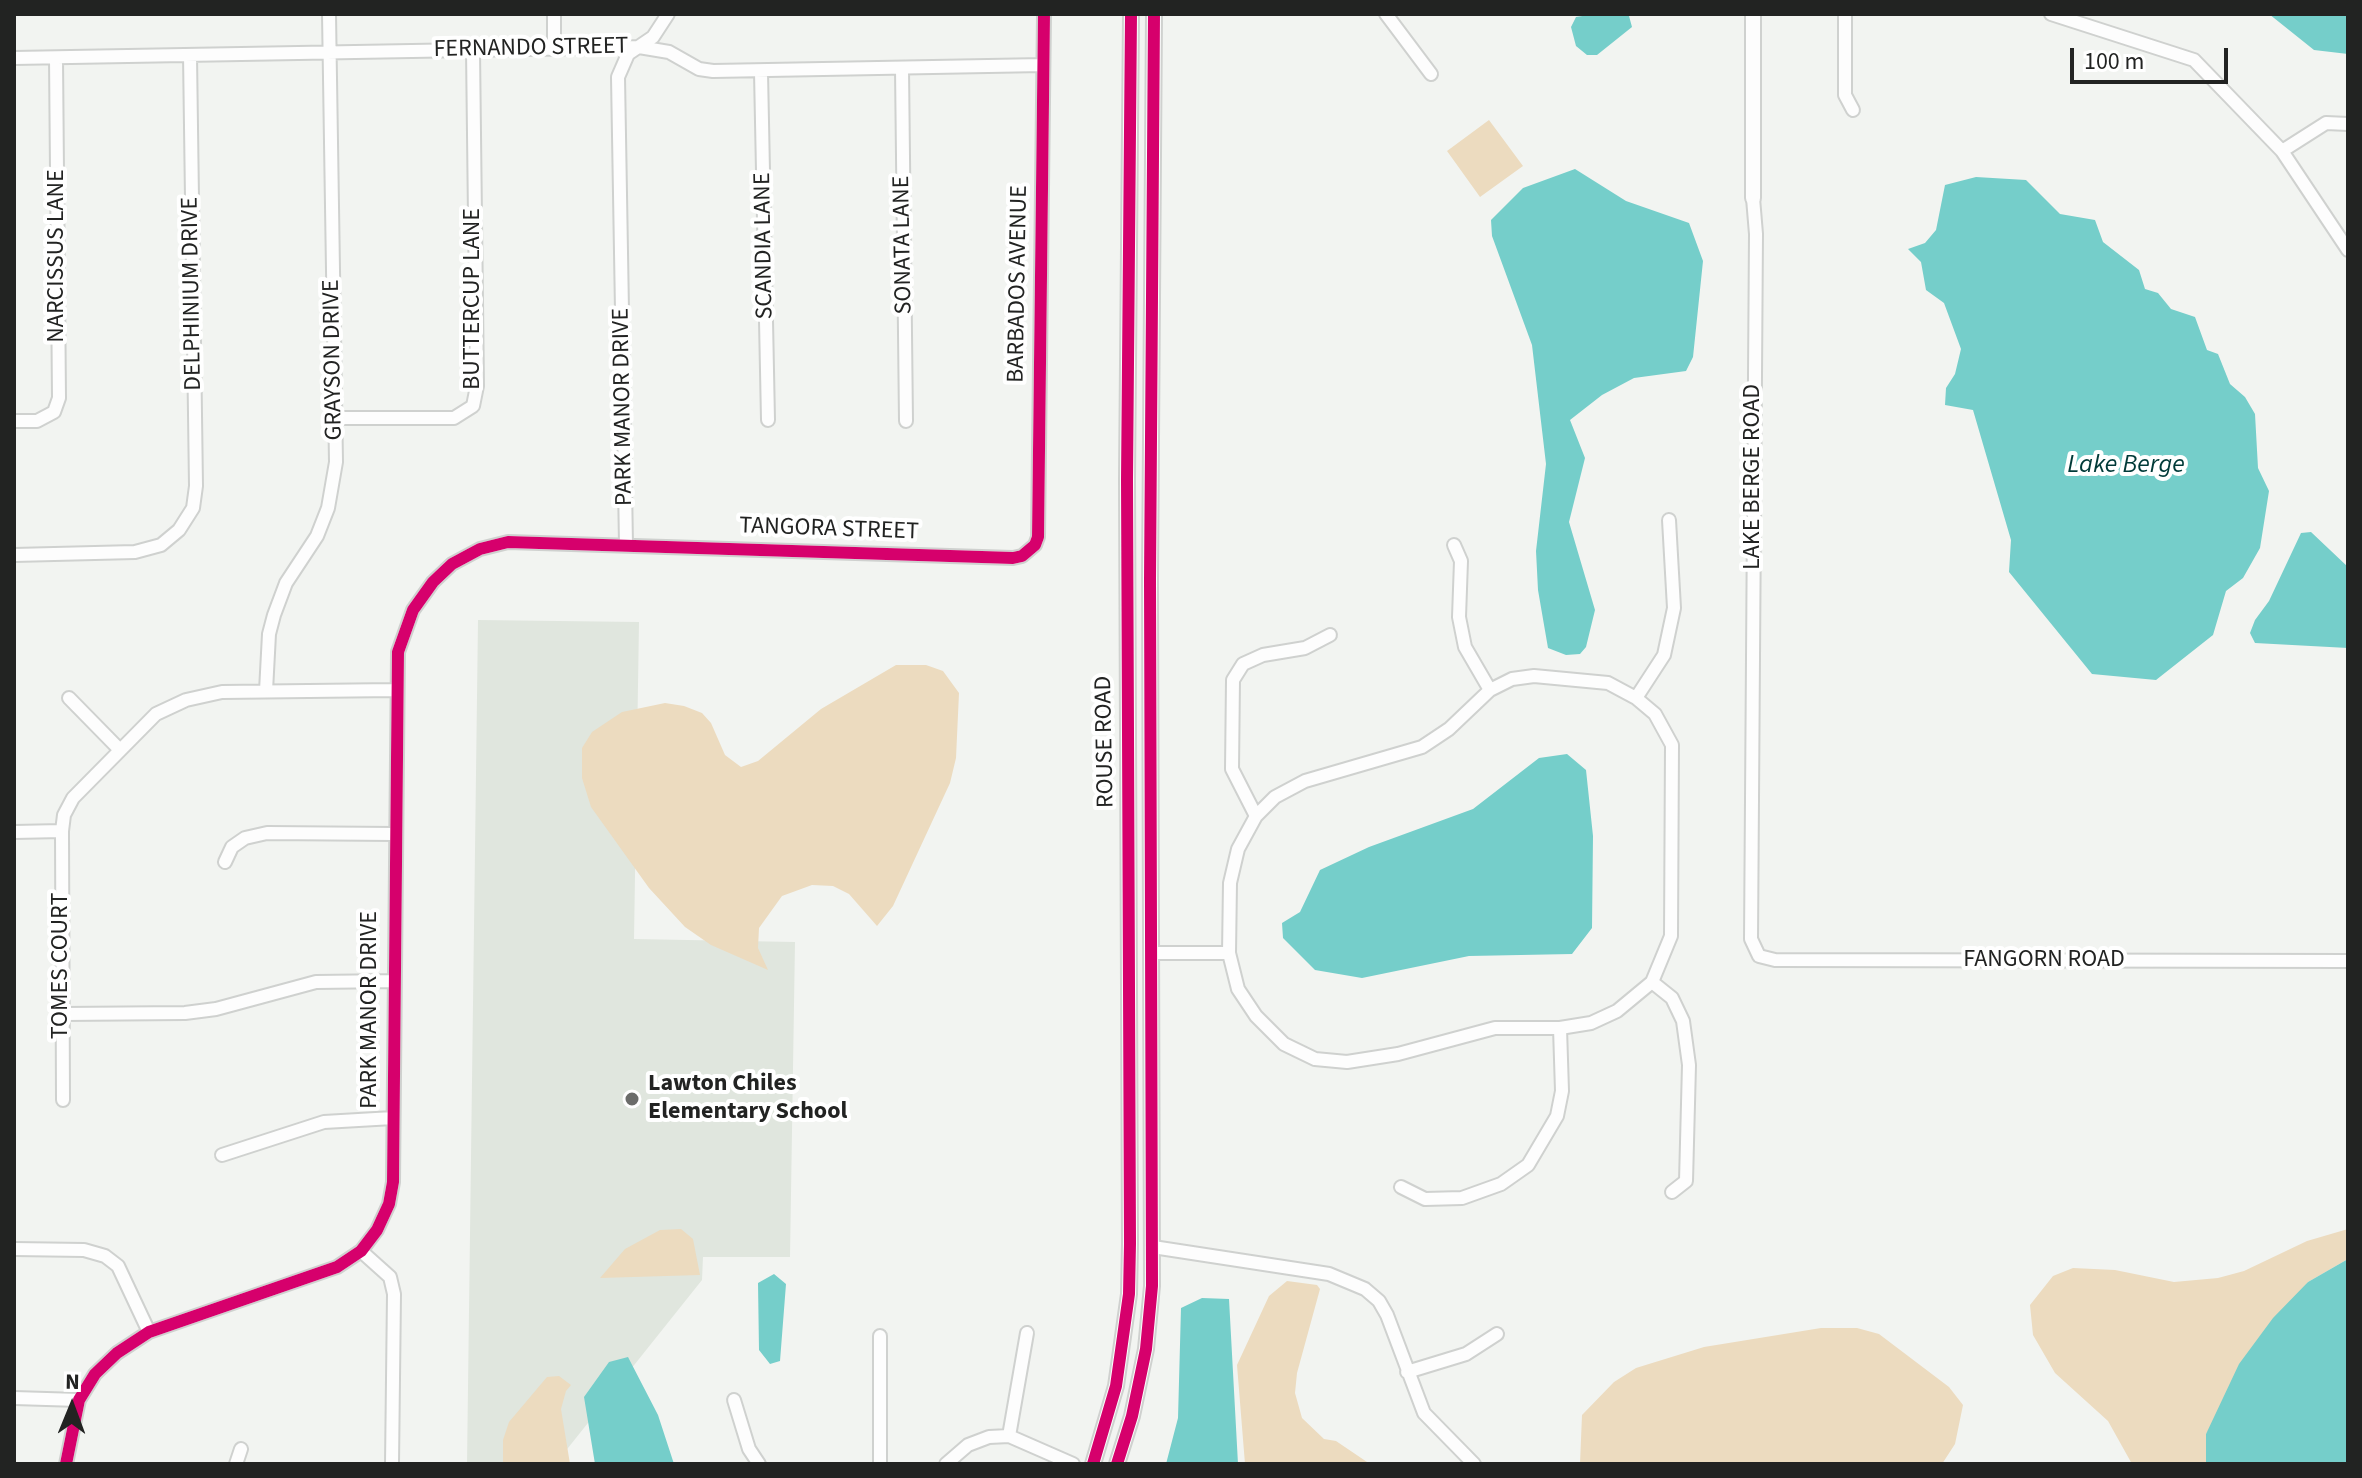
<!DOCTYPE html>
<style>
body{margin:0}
#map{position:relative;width:2362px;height:1478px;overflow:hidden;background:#f2f4f1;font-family:"Source Sans 3",sans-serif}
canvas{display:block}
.frame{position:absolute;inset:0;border:16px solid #222322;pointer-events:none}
.north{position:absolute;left:32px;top:1366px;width:80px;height:80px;-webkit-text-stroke:6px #fff;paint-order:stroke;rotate:1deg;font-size:22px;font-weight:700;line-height:32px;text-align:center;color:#222322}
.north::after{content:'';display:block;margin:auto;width:28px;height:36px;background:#222322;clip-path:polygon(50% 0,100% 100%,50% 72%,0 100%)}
.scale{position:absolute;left:2070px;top:48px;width:158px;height:36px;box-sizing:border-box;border:4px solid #222322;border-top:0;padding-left:10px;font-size:24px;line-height:28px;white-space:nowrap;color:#222322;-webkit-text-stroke:6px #fff;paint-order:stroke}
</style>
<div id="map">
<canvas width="2362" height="1478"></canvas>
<div class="frame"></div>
<div class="north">N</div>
<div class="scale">100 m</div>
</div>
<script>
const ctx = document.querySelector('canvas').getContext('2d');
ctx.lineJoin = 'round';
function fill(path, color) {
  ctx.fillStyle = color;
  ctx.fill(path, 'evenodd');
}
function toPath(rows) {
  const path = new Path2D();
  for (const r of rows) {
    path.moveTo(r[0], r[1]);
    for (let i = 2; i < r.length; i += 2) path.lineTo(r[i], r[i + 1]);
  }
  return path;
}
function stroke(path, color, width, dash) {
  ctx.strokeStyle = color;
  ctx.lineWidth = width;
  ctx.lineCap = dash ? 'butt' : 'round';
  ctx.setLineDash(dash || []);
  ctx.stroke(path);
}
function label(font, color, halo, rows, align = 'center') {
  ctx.font = font + ' "Source Sans 3",sans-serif';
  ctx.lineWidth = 8;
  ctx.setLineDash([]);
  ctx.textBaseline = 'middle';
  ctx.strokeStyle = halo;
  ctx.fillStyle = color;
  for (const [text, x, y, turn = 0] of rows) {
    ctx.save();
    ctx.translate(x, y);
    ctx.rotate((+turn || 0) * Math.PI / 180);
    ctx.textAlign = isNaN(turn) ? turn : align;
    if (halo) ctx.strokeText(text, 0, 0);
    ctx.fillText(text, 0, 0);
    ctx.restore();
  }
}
const built = toPath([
 [478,620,639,622,634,939,795,942,790,1257,703,1257,702,1280,560,1458,561,1464,467,1464]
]);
const green = toPath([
 [1489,120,1523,166,1480,197,1447,151],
 [896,665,926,665,943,671,959,693,956,758,950,783,893,906,877,926,849,894,833,886,812,885,782,896,759,928,758,948,768,970,711,945,685,927,649,888,591,807,582,778,582,748,592,732,622,712,665,703,684,706,702,713,711,723,725,755,741,767,758,761,821,709],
 [681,1229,693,1239,700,1275,600,1278,625,1249,660,1230],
 [2348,1229,2348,1259,2308,1282,2206,1434,2206,1464,2132,1464,2108,1421,2055,1373,2033,1335,2030,1305,2053,1276,2073,1268,2115,1270,2174,1282,2218,1278,2244,1271,2307,1241],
 [1287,1281,1317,1285,1320,1289,1297,1373,1295,1393,1302,1418,1324,1439,1336,1441,1370,1464,1245,1464,1237,1365,1269,1296],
 [1821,1328,1857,1328,1879,1334,1949,1387,1963,1405,1955,1444,1942,1464,1580,1464,1582,1415,1614,1382,1636,1368,1704,1347],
 [559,1376,571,1385,566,1391,561,1409,570,1464,503,1464,503,1440,509,1422,547,1377]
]);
const water = toPath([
 [1595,14,1629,16,1632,27,1597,55,1587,55,1576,46,1571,27,1576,17],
 [2269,14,2348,14,2348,54,2314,50],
 [1575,169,1626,201,1689,223,1703,261,1693,357,1686,371,1634,378,1602,395,1570,420,1585,458,1569,522,1595,610,1586,647,1580,654,1566,655,1548,648,1538,590,1536,551,1546,464,1532,345,1492,236,1491,220,1523,188],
 [1976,177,2026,180,2060,214,2095,220,2103,242,2139,270,2145,289,2158,293,2171,309,2195,317,2207,350,2218,354,2230,384,2245,397,2255,414,2258,468,2269,491,2260,548,2243,578,2226,591,2213,635,2156,680,2092,674,2009,572,2011,540,1973,410,1945,405,1946,388,1955,374,1961,349,1944,303,1926,290,1921,262,1908,249,1925,243,1936,230,1945,185],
 [2311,532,2348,567,2348,648,2255,643,2250,633,2255,620,2269,601,2301,533],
 [1567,754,1586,770,1593,836,1592,928,1572,954,1469,956,1362,978,1315,970,1283,938,1282,923,1300,912,1320,870,1369,847,1473,809,1539,758],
 [2348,1259,2348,1464,2206,1464,2206,1434,2239,1364,2273,1318,2308,1282],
 [774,1274,786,1284,780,1361,770,1364,759,1350,758,1283],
 [1202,1298,1229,1299,1238,1464,1166,1464,1178,1418,1181,1308],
 [628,1357,658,1415,674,1464,595,1464,584,1397,609,1362]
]);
const minor = toPath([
 [1386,14,1431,74],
 [1845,14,1845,95,1853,110],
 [2051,14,2194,60,2282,151,2348,250],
 [554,49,554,14],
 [14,58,639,47,669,52,699,69,713,71,1043,65],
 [902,69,906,421],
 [761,72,768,420],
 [2282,151,2326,123,2348,124],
 [1753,198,1756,234,1751,939,1759,956,1775,960,2348,961],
 [335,418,454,418,473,406,477,386,473,50],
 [14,421,37,421,54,412,59,398,56,58],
 [626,544,618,77,628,54,653,37,668,14],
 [1454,545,1461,561,1459,617,1465,647,1490,690],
 [14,555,135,552,161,545,179,530,193,508,196,486,190,55],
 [1534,676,1608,683,1636,698,1655,714,1672,745,1671,936,1652,982,1617,1011,1591,1023,1560,1028,1495,1028,1398,1054,1347,1062,1315,1059,1284,1044,1256,1016,1238,989,1229,953,1230,883,1238,849,1256,816,1275,797,1305,781,1422,747,1449,729,1490,690,1512,679,1534,676],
 [266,691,269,634,274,615,286,583,317,536,328,508,336,462,329,14],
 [69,698,120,750],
 [1636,698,1664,655,1674,608,1669,520],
 [1256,816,1232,769,1233,680,1243,664,1263,655,1305,648,1330,635],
 [14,832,62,831],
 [225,862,232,847,245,838,267,833,394,834],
 [1154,953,1229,953],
 [1652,982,1672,998,1683,1021,1689,1065,1686,1181,1672,1192],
 [63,1014,185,1013,216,1009,316,982,394,981],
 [63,1100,62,831,64,815,73,798,156,714,186,700,222,692,395,690],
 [222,1155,324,1122,393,1118],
 [1401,1187,1425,1199,1462,1198,1501,1184,1528,1165,1557,1116,1562,1091,1560,1028],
 [1153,1247,1329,1274,1365,1289,1379,1301,1387,1315,1424,1413,1474,1464],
 [14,1249,84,1250,105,1256,118,1266,149,1332],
 [361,1251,390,1277,394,1294,392,1464],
 [1407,1372,1466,1354,1497,1334],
 [14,1398,79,1400],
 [734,1400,749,1449,759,1464],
 [1009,1436,1027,1333],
 [66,1464,79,1400,95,1374,117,1353,149,1332,337,1267,361,1251,377,1230,389,1204,393,1182,398,652,413,610,433,582,452,564,480,549,508,542,1013,558,1022,556,1035,545,1038,537,1044,14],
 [236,1464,241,1449],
 [880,1464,880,1336],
 [946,1464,968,1445,989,1437,1009,1436,1073,1464]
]);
const tertiary = toPath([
 [1753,14,1753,198],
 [1093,1464,1116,1386,1129,1294,1130,1244,1127,479,1131,14],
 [1117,1464,1132,1416,1146,1349,1152,1286,1150,580,1154,14]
]);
const cycleway = toPath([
 [66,1464,79,1400,95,1374,117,1353,149,1332,337,1267,361,1251,377,1230,389,1204,393,1182,398,652,413,610,433,582,452,564,480,549,508,542,1013,558,1022,556,1035,545,1038,537,1044,14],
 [1093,1464,1116,1386,1129,1294,1130,1244,1127,479,1131,14],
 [1117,1464,1132,1416,1146,1349,1152,1286,1150,580,1154,14]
]);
const markers = [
 [632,1099,8,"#6b6c6a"]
];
const streetNames = [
 ["FERNANDO STREET",531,49,-1],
 ["SONATA LANE",904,245,-91],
 ["SCANDIA LANE",765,246,-91],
 ["NARCISSUS LANE",58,256,-90],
 ["BARBADOS AVENUE",1019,284,-89],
 ["DELPHINIUM DRIVE",193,294,-91],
 ["BUTTERCUP LANE",474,299,-90],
 ["GRAYSON DRIVE",334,360,-91],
 ["PARK MANOR DRIVE",624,407,-91],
 ["LAKE BERGE ROAD",1754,477,-90],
 ["TANGORA STREET",829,530,2],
 ["ROUSE ROAD",1106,742,-91],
 ["FANGORN ROAD",2044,961],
 ["TOMES COURT",62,966,-90],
 ["PARK MANOR DRIVE",371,1010,-90]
];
const poiNames = [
 ["Lawton Chiles",648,1085],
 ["Elementary School",648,1113]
];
const waterNames = [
 ["Lake Berge",2126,466]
];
fill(built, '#e0e6de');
fill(green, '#ecdbbf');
fill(water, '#75ceca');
stroke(minor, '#cfd1cf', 16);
stroke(tertiary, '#cfd1cf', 18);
stroke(minor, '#fdfdfd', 12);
stroke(tertiary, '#fdfdfd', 14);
stroke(cycleway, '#d6006c', 12);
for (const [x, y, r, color] of markers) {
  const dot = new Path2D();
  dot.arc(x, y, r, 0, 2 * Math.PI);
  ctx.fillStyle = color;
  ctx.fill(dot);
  stroke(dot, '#fff', 3);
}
label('24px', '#222322', '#fff', streetNames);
label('bold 24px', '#222322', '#fff', poiNames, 'left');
label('italic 26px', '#003a38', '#fff', waterNames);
</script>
